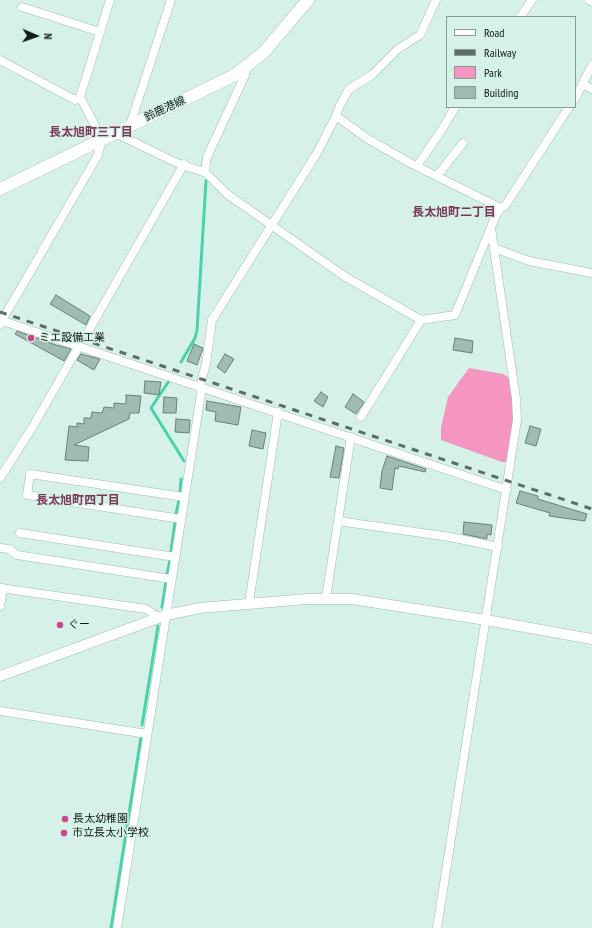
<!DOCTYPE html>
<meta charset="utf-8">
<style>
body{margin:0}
#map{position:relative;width:592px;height:928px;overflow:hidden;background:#d6f2e8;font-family:"PT Sans Narrow",sans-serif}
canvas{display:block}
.legend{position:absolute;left:446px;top:16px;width:130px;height:92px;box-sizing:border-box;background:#d6f2e8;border:1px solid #879c94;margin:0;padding:5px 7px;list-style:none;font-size:12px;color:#101a16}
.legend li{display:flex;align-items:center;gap:8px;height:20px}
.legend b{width:20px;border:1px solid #879c94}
.north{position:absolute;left:16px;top:16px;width:40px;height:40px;-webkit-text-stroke:3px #d6f2e8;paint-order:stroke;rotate:92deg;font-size:11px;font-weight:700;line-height:16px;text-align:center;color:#101a16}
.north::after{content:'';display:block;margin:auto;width:14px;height:18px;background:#101a16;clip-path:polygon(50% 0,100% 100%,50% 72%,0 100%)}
</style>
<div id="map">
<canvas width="592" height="928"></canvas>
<ul class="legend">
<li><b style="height:5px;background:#fff"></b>Road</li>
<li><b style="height:5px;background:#5d6e68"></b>Railway</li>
<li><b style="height:11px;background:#f496c1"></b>Park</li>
<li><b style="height:11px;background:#a0bbb2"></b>Building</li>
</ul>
<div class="north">N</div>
</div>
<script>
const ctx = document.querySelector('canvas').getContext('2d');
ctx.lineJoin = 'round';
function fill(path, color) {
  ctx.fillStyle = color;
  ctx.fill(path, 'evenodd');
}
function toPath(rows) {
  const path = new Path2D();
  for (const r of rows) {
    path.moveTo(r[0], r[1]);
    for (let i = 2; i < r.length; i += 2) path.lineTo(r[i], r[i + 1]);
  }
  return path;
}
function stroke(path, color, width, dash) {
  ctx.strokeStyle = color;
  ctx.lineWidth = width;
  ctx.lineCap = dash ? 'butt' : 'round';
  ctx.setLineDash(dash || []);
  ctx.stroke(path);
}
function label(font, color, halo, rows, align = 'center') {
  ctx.font = font + ' "PT Sans Narrow","Noto Sans JP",sans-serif';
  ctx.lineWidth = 3;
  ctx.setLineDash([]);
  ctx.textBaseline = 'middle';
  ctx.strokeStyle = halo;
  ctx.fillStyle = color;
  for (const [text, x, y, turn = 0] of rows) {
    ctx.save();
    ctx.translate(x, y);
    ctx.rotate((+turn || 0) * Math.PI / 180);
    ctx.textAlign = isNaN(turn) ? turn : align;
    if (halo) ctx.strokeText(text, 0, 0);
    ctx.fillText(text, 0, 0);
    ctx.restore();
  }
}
const green = toPath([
 [469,368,503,374,512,380,515,416,508,462,502,462,441,440,441,427,448,397]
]);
const stream = toPath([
 [181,362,195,338,197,330,206,181],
 [169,381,151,408,184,461],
 [180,492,181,479],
 [176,514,179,500],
 [171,551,175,522],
 [167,574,170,560],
 [162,607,166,581],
 [142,725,158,626],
 [111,928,141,737]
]);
const building = toPath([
 [56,295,90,316,86,325,50,304,56,295],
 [17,331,56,345,71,349,64,361,15,334,17,331],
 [455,338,473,341,472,353,453,350,455,338],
 [194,344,203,348,197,365,187,361,194,344],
 [81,354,100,359,94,370,77,360,81,354],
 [225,354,234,359,225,373,217,367,225,354],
 [145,381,161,382,159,395,144,393,145,381],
 [321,392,328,397,323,407,314,401,321,392],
 [353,394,364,402,356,414,345,407,353,394],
 [126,395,141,396,139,413,130,413,129,419,74,445,89,447,88,461,65,460,69,426,77,427,77,423,84,424,84,418,91,418,92,412,102,413,104,407,114,408,114,403,126,404,126,395],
 [164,397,177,398,176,413,163,413,164,397],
 [207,401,241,407,238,425,215,421,216,412,206,410,207,401],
 [176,419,190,420,189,433,175,432,176,419],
 [530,426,541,429,536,446,525,443,530,426],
 [252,430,266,433,263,449,249,446,252,430],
 [336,446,344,448,339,478,330,477,336,446],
 [387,456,426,469,425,472,399,466,398,469,395,468,392,490,380,488,382,471,387,456],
 [520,491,538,496,538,499,587,514,585,521,549,516,550,513,516,503,520,491],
 [464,522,492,525,491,535,487,534,487,539,463,534,464,522]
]);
const minor = toPath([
 [589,0,592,2],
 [22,7,100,32],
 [520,17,532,0],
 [0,60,75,100,80,97,102,139,98,155,0,324],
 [246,67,245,75,207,157,205,170,206,173,227,194,344,276,421,320,455,315,496,215,501,208,505,206,569,107],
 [583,84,592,89],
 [80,97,110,0],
 [575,99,592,65],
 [336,116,368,139,412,164,501,208],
 [130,125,171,0],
 [115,133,177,163,206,173],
 [417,166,441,131,455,107],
 [437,176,463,143],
 [494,248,529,261,592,273],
 [0,320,507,490],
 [89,330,184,164],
 [361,417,421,320],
 [0,478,32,428,79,346],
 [181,519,27,495,30,474,184,497],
 [338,521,450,537,498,547],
 [20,533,175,557],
 [0,548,9,549,17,555,171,579],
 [0,588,146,609,158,617],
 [326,598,351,437],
 [249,603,278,412],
 [0,606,3,588],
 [0,711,147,734],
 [117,928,201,394,200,386,206,364,212,320,317,153,336,116,340,105,349,89,372,75,398,49,420,35,436,0],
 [437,928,517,420,516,399,491,228]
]);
const tertiary = toPath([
 [0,676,166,615,200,608,307,599,352,599,486,620,592,639]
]);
const secondary = toPath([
 [0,189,235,75,264,52,308,0]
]);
const rail = toPath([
 [0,312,592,509]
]);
const markers = [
 [31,338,4,"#cb478c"],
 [60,625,4,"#cb478c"],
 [65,819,4,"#cb478c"],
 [64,833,4,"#cb478c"]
];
const streetNames = [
 ["鈴鹿港線",165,109,-25]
];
const poiNames = [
 ["ミエ設備工業",39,338],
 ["ぐー",68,625],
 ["長太幼稚園",73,819],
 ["市立長太小学校",72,833]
];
const neighbourhoodNames = [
 ["長太旭町三丁目",91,133],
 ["長太旭町二丁目",454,213],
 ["長太旭町四丁目",78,501]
];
fill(green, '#f496c1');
stroke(stream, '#4ad2ae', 3);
fill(building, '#a0bbb2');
stroke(building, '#698279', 1);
stroke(minor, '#a2bdb4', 9);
stroke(tertiary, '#a2bdb4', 11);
stroke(secondary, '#a2bdb4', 13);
stroke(minor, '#fff', 8);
stroke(tertiary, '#fff', 10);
stroke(secondary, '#fff', 12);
stroke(rail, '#5d6e68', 3, [7, 7]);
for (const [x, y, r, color] of markers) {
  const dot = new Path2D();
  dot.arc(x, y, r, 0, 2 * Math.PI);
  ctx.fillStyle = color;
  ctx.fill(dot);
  stroke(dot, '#d6f2e8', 1.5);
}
label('11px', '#101a16', '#d6f2e8', streetNames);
label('11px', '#101a16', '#d6f2e8', poiNames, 'left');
label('bold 12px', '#7b3959', '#d6f2e8', neighbourhoodNames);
</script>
